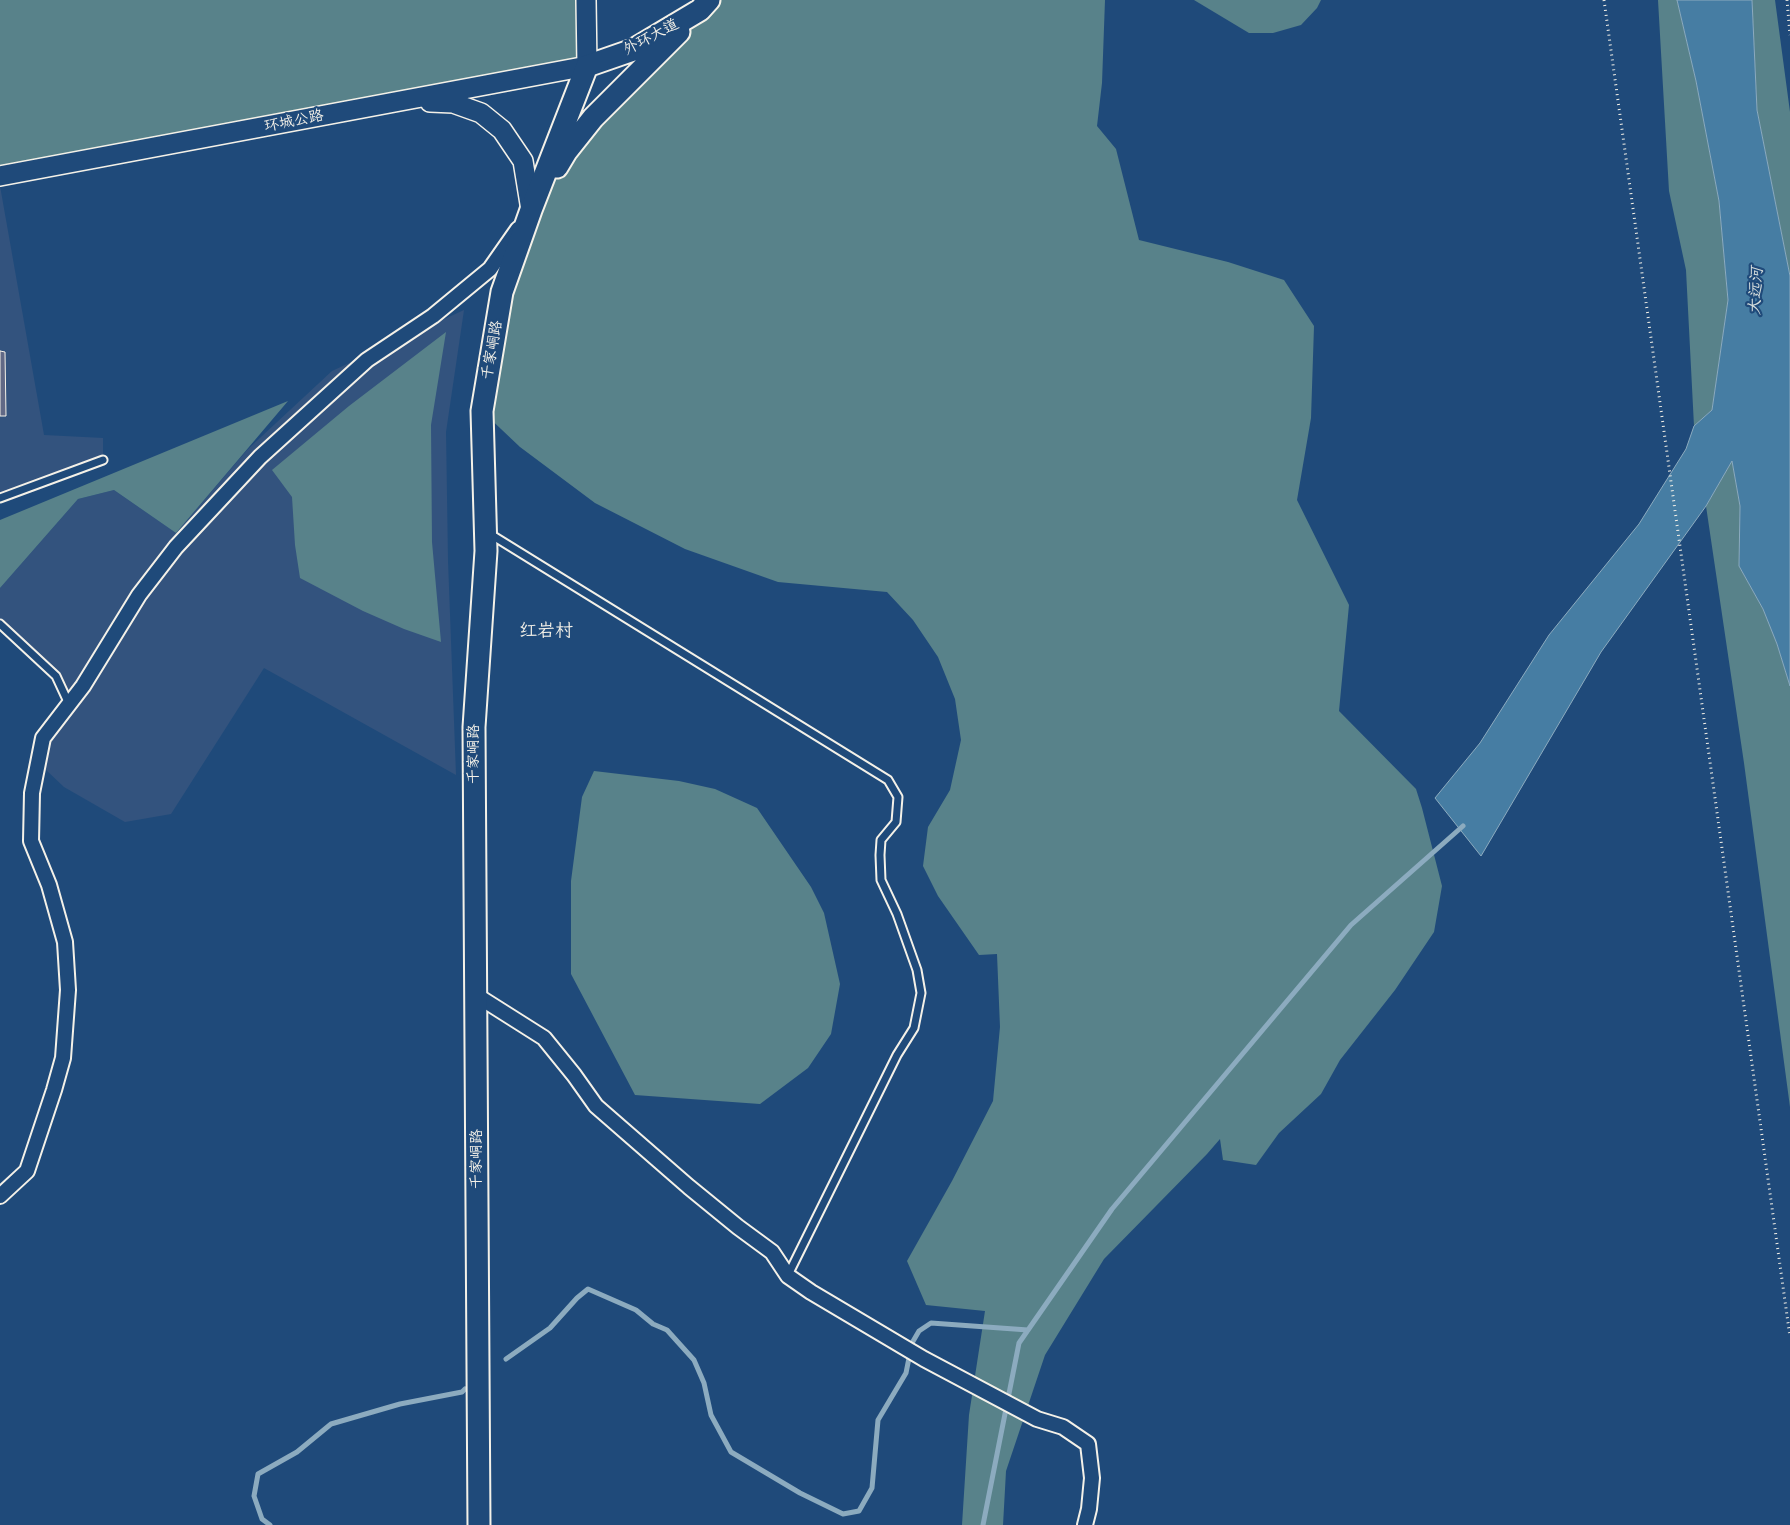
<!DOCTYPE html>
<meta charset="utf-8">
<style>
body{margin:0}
canvas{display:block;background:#1f4a7a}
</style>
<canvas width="1790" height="1525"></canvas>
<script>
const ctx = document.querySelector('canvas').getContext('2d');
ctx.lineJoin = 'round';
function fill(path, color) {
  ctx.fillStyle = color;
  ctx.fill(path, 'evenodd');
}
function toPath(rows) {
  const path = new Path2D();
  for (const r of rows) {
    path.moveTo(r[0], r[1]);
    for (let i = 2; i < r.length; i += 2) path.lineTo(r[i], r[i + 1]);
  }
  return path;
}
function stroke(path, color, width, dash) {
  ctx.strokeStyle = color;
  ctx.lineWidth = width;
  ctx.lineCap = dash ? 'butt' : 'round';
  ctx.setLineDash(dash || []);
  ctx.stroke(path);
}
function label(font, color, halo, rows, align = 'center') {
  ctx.font = font + ' "Comic Neue","LXGW WenKai TC",sans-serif';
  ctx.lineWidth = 4.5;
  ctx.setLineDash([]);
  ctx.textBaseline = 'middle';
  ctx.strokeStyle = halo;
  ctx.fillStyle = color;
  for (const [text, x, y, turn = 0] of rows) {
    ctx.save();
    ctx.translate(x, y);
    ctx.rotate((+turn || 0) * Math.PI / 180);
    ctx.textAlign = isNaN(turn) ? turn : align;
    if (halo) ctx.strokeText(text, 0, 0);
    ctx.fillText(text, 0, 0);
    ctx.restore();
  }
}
const built = toPath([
 [0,186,44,435,103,438,103,460,0,498],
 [464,310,446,432,448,561,456,775,264,668,171,814,125,822,64,787,45,769,56,721,69,705,56,676,0,624,0,588,78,499,114,490,176,533,247,450,332,371]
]);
const green = toPath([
 [0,0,586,0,587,66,0,176],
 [709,0,1105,0,1102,83,1097,126,1116,149,1139,240,1228,262,1284,280,1314,326,1311,418,1297,500,1349,605,1339,711,1416,789,1422,808,1442,886,1434,932,1395,990,1340,1060,1321,1094,1279,1133,1256,1165,1223,1160,1220,1139,1207,1154,1104,1259,1045,1355,1006,1471,1003,1525,962,1525,969,1415,985,1311,926,1305,907,1261,952,1181,993,1101,1000,1027,997,954,979,955,938,896,923,866,928,827,950,790,961,740,955,699,938,657,913,620,887,592,778,582,685,549,595,503,520,447,482,411,531,210,584,129],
 [1194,0,1321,0,1317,8,1301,25,1273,33,1249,33],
 [1658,0,1677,0,1696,81,1719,201,1728,300,1712,410,1694,426,1686,270,1669,191],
 [1752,0,1775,0,1790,112,1790,276,1757,110],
 [446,332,431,425,432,542,441,642,404,629,363,611,300,578,295,545,292,497,272,470,349,406],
 [288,401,176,533,114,490,78,499,0,588,0,520],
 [1732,461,1740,506,1739,566,1763,609,1777,644,1790,686,1790,1107,1744,763,1706,506],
 [594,771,679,781,715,789,757,808,811,887,824,913,840,984,831,1034,808,1068,760,1104,635,1095,571,974,571,881,582,797]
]);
const water = toPath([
 [1677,0,1752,0,1757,110,1790,276,1790,686,1777,644,1763,609,1739,566,1740,506,1732,461,1706,506,1601,652,1481,856,1435,798,1480,743,1549,635,1639,524,1686,449,1694,426,1712,410,1728,300,1719,201,1696,81,1677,0]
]);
const stream = toPath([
 [506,1359,550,1328,577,1298,588,1289,636,1310,653,1324,667,1330,694,1360,704,1383,711,1415,731,1452,800,1493,843,1514,859,1511,872,1488,878,1420,906,1373,912,1343,919,1331,931,1323,1028,1330],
 [270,1525,262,1519,254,1496,258,1474,297,1452,331,1424,400,1404,462,1392,465,1389],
 [983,1525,1019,1343,1112,1209,1351,925,1463,826]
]);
const building = toPath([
 [0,351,5,352,6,416,0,416,0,351]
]);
const path = toPath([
 [1604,0,1790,1337],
 [1787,0,1790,35]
]);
const lane = toPath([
 [0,498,103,460],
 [490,534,888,780,898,797,896,822,881,840,880,855,881,880,897,914,917,970,921,993,914,1028,897,1055,788,1275],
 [0,624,56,676,69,704]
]);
const street = toPath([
 [476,995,544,1038,574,1075,596,1106,689,1187,738,1227,772,1252,788,1276,811,1292,924,1359,1037,1419,1063,1427,1088,1444,1092,1478,1089,1509,1085,1525],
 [0,1196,27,1171,54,1090,63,1058,68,990,65,942,49,885,31,841,32,793,43,738,83,686,139,595,176,547,260,457,367,360,433,316,490,269,518,229]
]);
const secondary = toPath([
 [430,102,453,103,481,113,502,130,523,161,531,210],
 [0,176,587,66,586,0]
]);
const primary = toPath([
 [557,167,566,152,593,118,679,32],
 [479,1525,474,727,486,551,482,411,502,292,531,210,587,66,633,50,700,10,709,0]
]);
const streetNames = [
 ["外环大道",651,37,-28],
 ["环城公路",294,121,-11],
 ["千家峒路",492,350,-80],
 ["千家峒路",474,754,-90],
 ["千家峒路",477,1159,-90]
];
const waterNames = [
 ["大远河",1756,291,-87]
];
const quarterNames = [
 ["红岩村",546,631]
];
fill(built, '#33537e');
fill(green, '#58828a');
fill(water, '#467da3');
stroke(water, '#8cabbf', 1);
stroke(stream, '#8cabbf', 5);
fill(building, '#616986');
stroke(building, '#f4f1e8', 1);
stroke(lane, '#f4f1e8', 11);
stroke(street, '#f4f1e8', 18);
stroke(secondary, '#f4f1e8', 22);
stroke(primary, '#f4f1e8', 25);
stroke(path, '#f4f1e8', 3, [1, 4]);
stroke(lane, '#1f4a7a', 7);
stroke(street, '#1f4a7a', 14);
stroke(secondary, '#1f4a7a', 19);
stroke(primary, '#1f4a7a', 21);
label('15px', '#f4f1e8', '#1f4a7a', streetNames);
label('italic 16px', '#dae0de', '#1f4a7a', waterNames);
label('18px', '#f4f1e8', '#1f4a7a', quarterNames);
</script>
